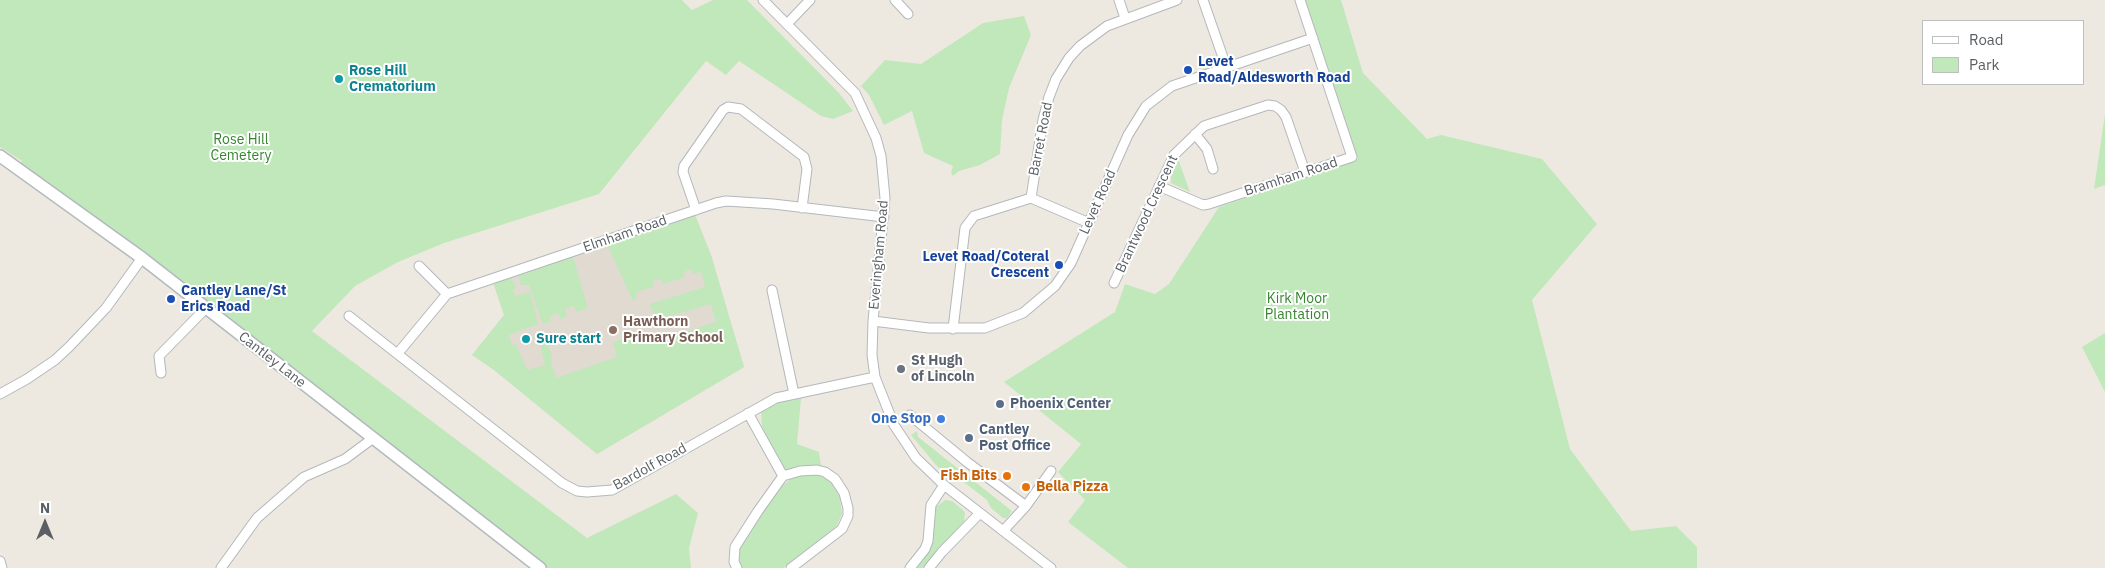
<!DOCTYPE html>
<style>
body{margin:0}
#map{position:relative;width:2105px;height:568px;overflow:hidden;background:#eee9e0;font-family:"IBM Plex Sans",sans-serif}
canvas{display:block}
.legend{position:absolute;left:1922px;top:20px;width:162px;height:65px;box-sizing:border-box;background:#fff;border:1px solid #bdbfc1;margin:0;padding:6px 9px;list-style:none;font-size:15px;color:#595f63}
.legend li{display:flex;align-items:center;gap:10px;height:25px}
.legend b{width:25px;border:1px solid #bdbfc1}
.north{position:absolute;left:20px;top:498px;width:50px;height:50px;-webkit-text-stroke:4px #fff;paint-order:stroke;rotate:0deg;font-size:14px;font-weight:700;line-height:20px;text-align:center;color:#595f63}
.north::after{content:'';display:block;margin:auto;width:18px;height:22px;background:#595f63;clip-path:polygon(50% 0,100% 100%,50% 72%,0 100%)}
</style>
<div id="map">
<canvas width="2105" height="568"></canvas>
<ul class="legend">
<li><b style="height:6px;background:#fff"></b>Road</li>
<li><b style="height:14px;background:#c0e8ba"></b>Park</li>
</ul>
<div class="north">N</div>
</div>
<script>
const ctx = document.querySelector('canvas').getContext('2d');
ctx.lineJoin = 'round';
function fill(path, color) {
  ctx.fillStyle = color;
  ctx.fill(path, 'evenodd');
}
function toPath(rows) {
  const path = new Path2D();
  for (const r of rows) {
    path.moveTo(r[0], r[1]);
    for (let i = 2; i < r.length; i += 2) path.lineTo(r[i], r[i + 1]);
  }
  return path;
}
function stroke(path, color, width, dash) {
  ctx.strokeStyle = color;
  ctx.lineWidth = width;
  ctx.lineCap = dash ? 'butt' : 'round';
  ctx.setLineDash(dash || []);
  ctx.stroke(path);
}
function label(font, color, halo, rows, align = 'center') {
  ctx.font = font + ' "IBM Plex Sans",sans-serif';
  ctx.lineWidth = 4;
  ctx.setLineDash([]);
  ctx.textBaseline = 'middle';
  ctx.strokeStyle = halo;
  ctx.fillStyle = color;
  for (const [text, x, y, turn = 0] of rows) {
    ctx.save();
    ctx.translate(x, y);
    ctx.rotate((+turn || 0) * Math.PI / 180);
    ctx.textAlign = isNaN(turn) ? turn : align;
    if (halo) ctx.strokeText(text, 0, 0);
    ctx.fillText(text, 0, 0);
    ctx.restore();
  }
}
const education = toPath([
 [695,215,711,255,744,367,597,454,494,370,472,355,504,315,493,282]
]);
const green = toPath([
 [0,0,682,0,692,10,713,0,747,0,839,93,853,111,833,119,821,116,739,61,726,75,706,61,599,194,444,243,398,262,355,286,312,331,587,538,676,494,698,513,689,548,691,568,542,568,18,167,22,161,0,147],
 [1304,0,1341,0,1363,73,1427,139,1441,135,1542,159,1597,224,1532,300,1570,449,1631,531,1676,526,1697,547,1697,568,1128,568,1068,522,1085,500,1058,472,1081,444,1004,382,1115,312,1125,284,1155,294,1169,284,1219,207,1358,159],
 [1024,16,1031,35,1009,88,1002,120,1000,154,980,165,959,171,953,176,951,173,953,166,924,153,912,111,884,125,869,95,861,86,885,60,921,64,983,23],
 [2105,114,2105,185,2094,189],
 [1178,159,1190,192,1171,183,1171,177],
 [695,215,711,255,744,367,597,454,494,370,472,355,504,315,493,282,511,276,516,288,513,290,515,296,530,292,538,324,509,335,512,345,516,344,527,370,545,365,538,337,544,334,552,357,551,362,556,378,617,357,613,342,645,332,651,337,663,339,716,322,711,304,656,320,650,304,705,287,701,272,693,274,691,269,683,272,685,277,663,284,661,279,653,281,654,287,636,292,637,298,633,301,607,244],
 [573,257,588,308,576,312,574,306,565,309,567,316,560,319,558,313,550,316,551,321,545,324,542,322,529,285,521,285,518,274],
 [2105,333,2105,392,2082,347],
 [801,398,797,444,819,452,821,465,797,466,784,472,762,426,761,411,776,402],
 [917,431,918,437,1012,511,1007,518,1003,518,991,508,987,500,956,476,947,475,936,465,911,435],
 [819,473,829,478,840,498,842,514,836,527,783,568,742,568,738,556,741,546,779,489,794,476],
 [945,500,952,501,963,510,965,513,964,523,923,568,914,568,935,508]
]);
const minor = toPath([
 [763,0,855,93,876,138,881,156,885,198,873,321,872,355,875,377,894,425,916,458,944,485,1051,568],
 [895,0,908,14],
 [1119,0,1125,18],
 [1203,0,1226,66],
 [787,24,810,0],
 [1195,134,1207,149,1213,169],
 [1159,186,1203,205,1209,204,1352,157,1300,0],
 [1031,198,1043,120,1049,97,1056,79,1069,58,1080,46,1107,26,1177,0],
 [696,210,683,172,684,166,723,110,728,107,741,109,804,157,807,169,802,208],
 [419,266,447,294],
 [1114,283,1174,155,1204,126,1268,105,1275,106,1281,110,1286,117,1305,172],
 [772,290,794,394],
 [349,316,562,483,577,491,587,492,612,490,776,398,875,377],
 [873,321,929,328,985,328,1023,313,1055,286,1071,263,1128,135,1146,106,1172,86,1313,38],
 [953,329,965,228,974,216,1031,198,1089,223],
 [398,353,447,294,716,203,726,201,773,204,884,217],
 [161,373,159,356,206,308],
 [0,394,27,379,55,360,69,347,106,308,142,258],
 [748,413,783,476],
 [910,415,967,462,1026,506],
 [1003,531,1026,506,1051,471],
 [0,561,2,568],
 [221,568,257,518,304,477,345,459,372,439],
 [737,568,734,562,735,547,758,511,783,476,800,471,817,470,825,472,835,479,844,493,848,508,848,516,842,529,791,568],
 [910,568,925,549,928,541,931,505,944,485],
 [929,568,942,552,980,513]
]);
const secondary = toPath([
 [0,156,142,258,540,568]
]);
const markers = [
 [1188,70,5,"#1a4fb4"],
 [339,79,5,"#0f9aa8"],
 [1059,265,5,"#1a4fb4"],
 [171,299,5,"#1a4fb4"],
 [613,330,5,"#8d6e63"],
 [526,339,5,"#0f9aa8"],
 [901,369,5,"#6b7280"],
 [1000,404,5,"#5c6f8a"],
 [941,419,5,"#3f7fe0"],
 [969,438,5,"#5c6f8a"],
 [1007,476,5,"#e8710a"],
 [1026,487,5,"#e8710a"]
];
const transitNames = [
 ["Levet",1198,62],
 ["Road/Aldesworth Road",1198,78],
 ["Levet Road/Coteral",1049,257,"right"],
 ["Crescent",1049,273,"right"],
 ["Cantley Lane/St",181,291],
 ["Erics Road",181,307]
];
const cultureNames = [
 ["Rose Hill",349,71],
 ["Crematorium",349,87],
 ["Sure start",536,339]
];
const streetNames = [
 ["Barret Road",1041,139,-79],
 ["Bramham Road",1291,177,-18],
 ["Levet Road",1098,202,-66],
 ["Brantwood Crescent",1147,214,-65],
 ["Elmham Road",625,234,-19],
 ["Everingham Road",879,255,-85],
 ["Cantley Lane",272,360,38],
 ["Bardolf Road",650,467,-29]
];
const parkNames = [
 ["Rose Hill",241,140],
 ["Cemetery",241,156],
 ["Kirk Moor",1297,299],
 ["Plantation",1297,315]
];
const educationNames = [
 ["Hawthorn",623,322],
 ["Primary School",623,338]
];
const worshipNames = [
 ["St Hugh",911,361],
 ["of Lincoln",911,377]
];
const serviceNames = [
 ["Phoenix Center",1010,404],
 ["Cantley",979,430],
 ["Post Office",979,446]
];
const shopNames = [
 ["One Stop",931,419]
];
const foodNames = [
 ["Fish Bits",997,476],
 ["Bella Pizza",1036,487,"left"]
];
fill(education, '#e0dad1');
fill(green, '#c0e8ba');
stroke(minor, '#b3b8bc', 11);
stroke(secondary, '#b4b9bf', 14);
stroke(minor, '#fff', 9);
stroke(secondary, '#fff', 11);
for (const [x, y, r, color] of markers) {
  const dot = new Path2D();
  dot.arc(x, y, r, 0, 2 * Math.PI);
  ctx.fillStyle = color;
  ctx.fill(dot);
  stroke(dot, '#fff', 2);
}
label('bold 14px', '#164399', '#fff', transitNames, 'left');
label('bold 14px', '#0d838f', '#fff', cultureNames, 'left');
label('14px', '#595f63', '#fff', streetNames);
label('14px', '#36862e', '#fff', parkNames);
label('bold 14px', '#785e54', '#fff', educationNames, 'left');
label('bold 14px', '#5b616d', '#fff', worshipNames, 'left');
label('bold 14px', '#4e5e75', '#fff', serviceNames, 'left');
label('bold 14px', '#366cbe', '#fff', shopNames, 'right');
label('bold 14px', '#c56008', '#fff', foodNames, 'right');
</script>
